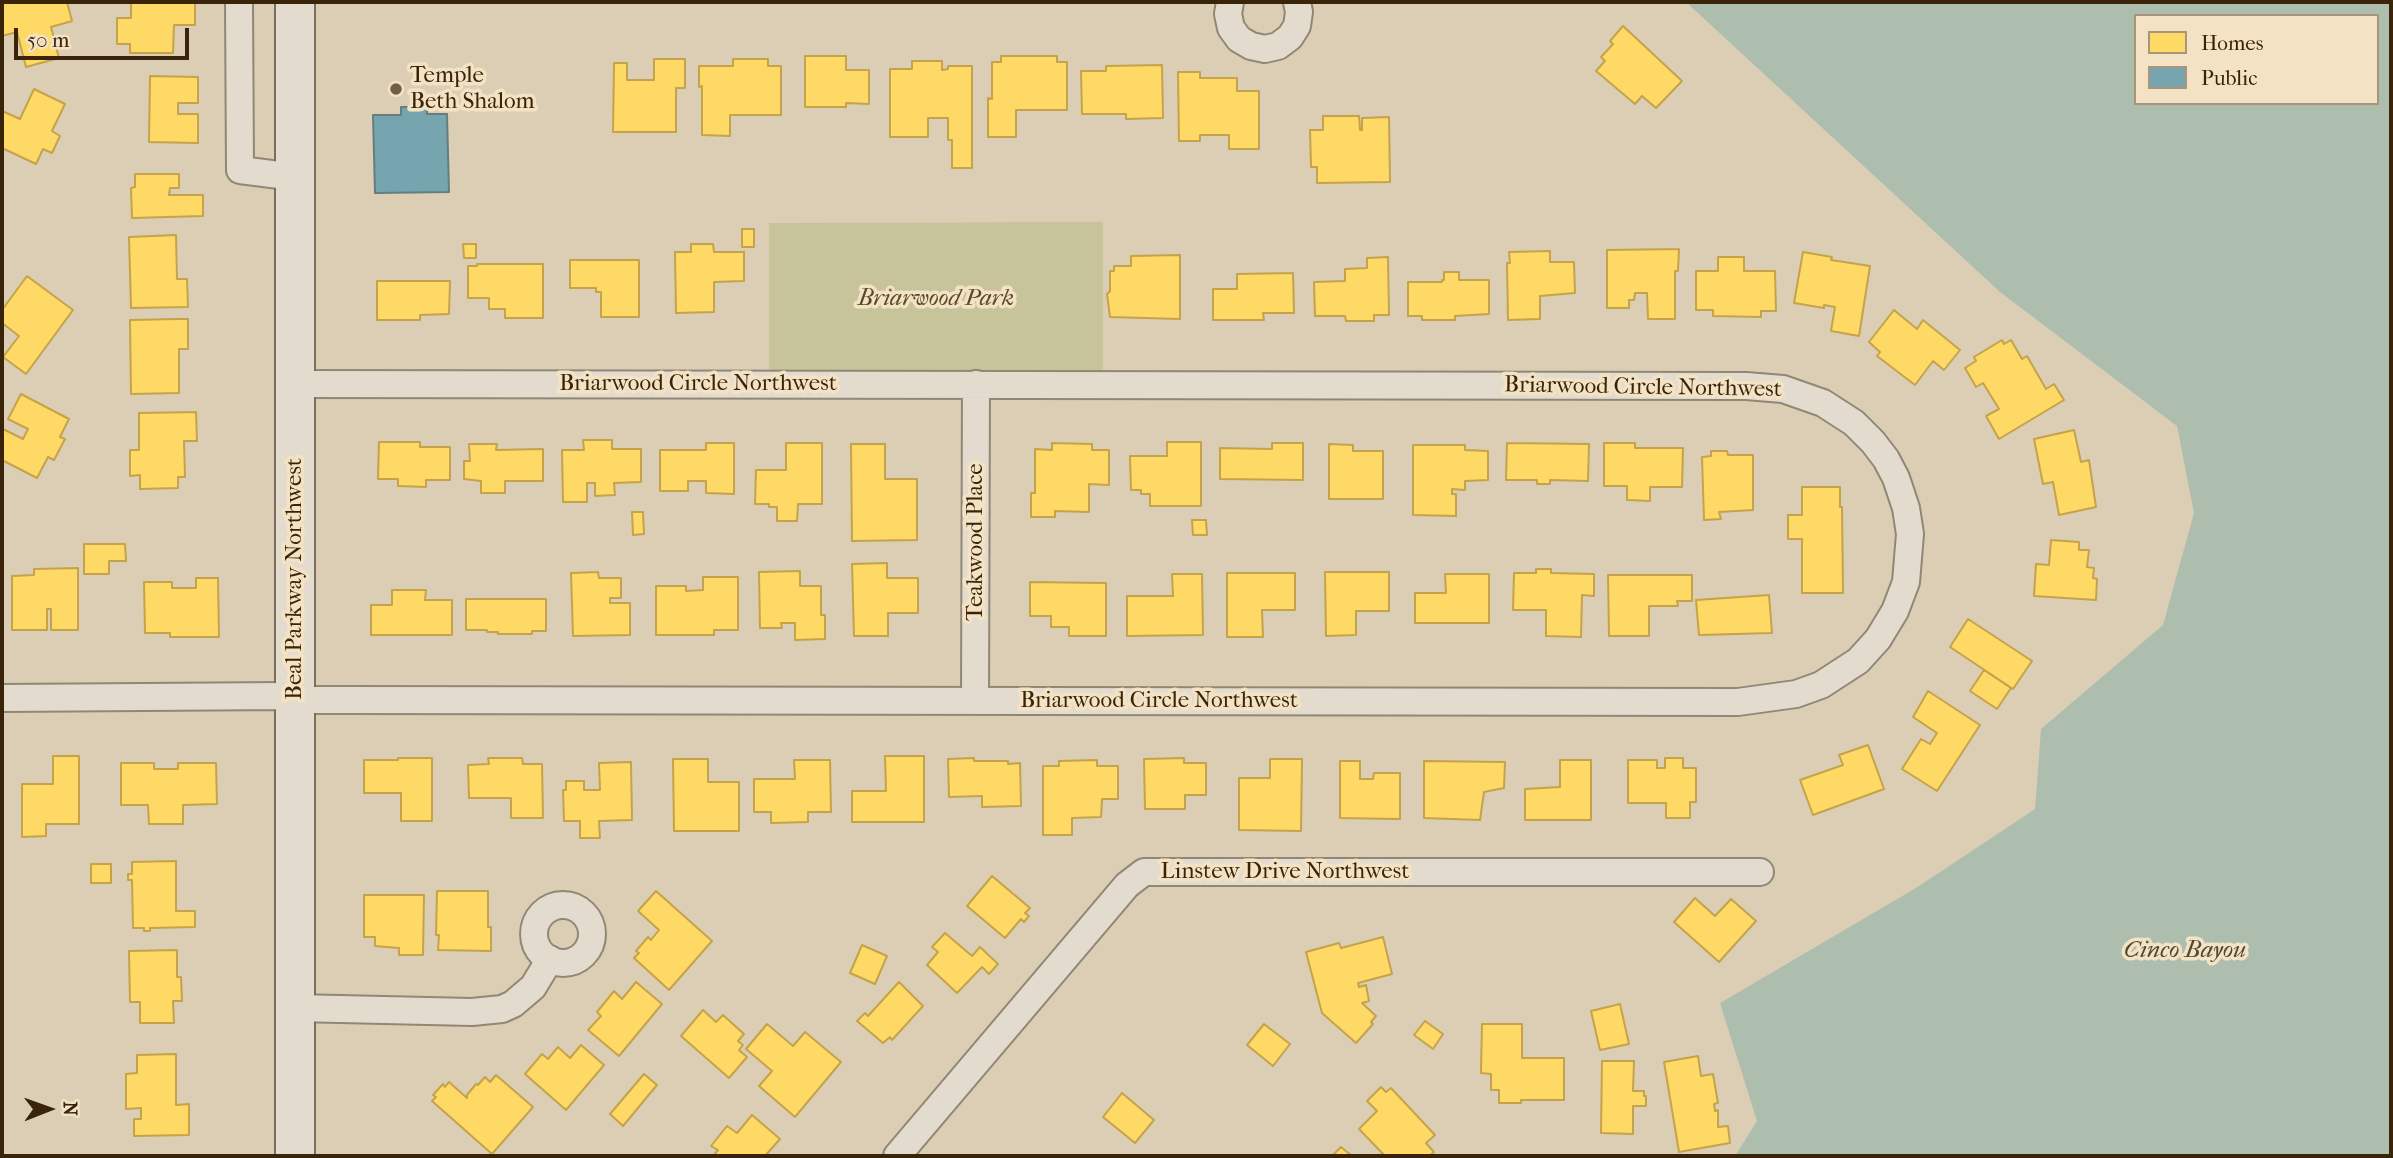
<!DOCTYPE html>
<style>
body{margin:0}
#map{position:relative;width:2393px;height:1158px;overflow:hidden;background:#dcceb4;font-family:"IM FELL French Canon",serif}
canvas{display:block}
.frame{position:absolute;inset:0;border:4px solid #39240a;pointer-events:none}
.legend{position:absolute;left:2134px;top:14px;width:245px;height:91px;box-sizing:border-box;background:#f3e2c4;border:2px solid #a9967a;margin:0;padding:9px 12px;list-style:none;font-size:21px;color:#39240a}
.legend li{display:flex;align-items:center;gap:14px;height:35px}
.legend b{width:35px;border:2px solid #a9967a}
.north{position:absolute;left:14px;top:1074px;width:70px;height:70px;-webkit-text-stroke:5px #f3e2c4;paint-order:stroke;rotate:89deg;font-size:19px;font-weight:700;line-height:28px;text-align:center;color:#39240a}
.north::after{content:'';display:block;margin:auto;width:24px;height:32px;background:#39240a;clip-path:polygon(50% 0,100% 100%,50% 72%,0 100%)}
.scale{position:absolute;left:14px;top:28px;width:175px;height:32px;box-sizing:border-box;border:4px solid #39240a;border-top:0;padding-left:9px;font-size:21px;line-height:24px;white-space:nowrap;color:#39240a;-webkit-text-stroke:5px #f3e2c4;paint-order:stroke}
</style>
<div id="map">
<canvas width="2393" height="1158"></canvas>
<div class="frame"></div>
<ul class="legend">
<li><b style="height:19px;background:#ffd966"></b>Homes</li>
<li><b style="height:19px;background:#76a5af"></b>Public</li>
</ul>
<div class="north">N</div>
<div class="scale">50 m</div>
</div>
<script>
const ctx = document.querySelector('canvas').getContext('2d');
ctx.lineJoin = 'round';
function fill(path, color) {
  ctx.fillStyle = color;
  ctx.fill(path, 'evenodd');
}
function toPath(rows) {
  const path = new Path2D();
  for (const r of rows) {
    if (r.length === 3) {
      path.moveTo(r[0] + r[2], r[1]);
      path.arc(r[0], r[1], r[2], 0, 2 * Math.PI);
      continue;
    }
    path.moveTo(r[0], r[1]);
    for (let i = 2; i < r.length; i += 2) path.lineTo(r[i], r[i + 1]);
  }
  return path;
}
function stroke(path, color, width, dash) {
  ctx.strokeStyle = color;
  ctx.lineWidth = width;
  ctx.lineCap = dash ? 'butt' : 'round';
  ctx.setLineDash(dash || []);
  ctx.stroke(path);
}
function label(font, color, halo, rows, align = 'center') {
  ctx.font = font + ' "IM FELL French Canon",serif';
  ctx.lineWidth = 7;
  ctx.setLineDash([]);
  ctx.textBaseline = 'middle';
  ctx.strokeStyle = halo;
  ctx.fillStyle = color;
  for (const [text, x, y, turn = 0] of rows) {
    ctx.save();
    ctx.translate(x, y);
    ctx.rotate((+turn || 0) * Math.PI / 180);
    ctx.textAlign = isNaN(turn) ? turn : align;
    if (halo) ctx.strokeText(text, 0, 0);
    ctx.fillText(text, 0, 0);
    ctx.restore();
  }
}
const green = toPath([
 [1103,222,1103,375,769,376,769,223]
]);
const water = toPath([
 [1686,2,2391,2,2391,1156,1735,1156,1757,1121,1720,1003,1916,888,2035,809,2041,729,2163,625,2194,513,2177,426,2000,292],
 [2136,16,2377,16,2377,103,2136,103]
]);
const homes = toPath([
 [2,2,67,2,72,21,51,27,59,58,26,67,17,32,2,36,2,2],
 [131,2,195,2,195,25,174,25,173,53,130,53,130,44,117,44,117,18,131,18,131,2],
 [1623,26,1682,81,1656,108,1642,96,1635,104,1596,71,1605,61,1601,57,1613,44,1610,41,1623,26],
 [805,56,846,56,846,70,869,70,869,104,846,103,846,107,805,107,805,56],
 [1001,56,1057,56,1057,62,1067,62,1067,110,1016,110,1016,137,988,137,988,98,992,99,992,62,1001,62,1001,56],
 [654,59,685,59,685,88,676,88,676,132,613,132,614,63,627,63,627,80,654,80,654,59],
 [733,59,768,59,768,66,781,66,781,115,730,115,730,136,702,135,702,86,699,87,699,66,733,66,733,59],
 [912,61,942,61,942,70,948,69,948,66,972,66,972,168,952,168,952,140,948,140,948,118,928,118,928,137,890,137,890,69,912,69,912,61],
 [1162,65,1163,118,1126,119,1126,114,1082,114,1081,71,1106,71,1106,66,1162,65],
 [1178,72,1200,72,1200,78,1237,78,1237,91,1259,91,1259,149,1229,149,1229,135,1200,135,1200,141,1179,141,1178,72],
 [150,76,198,77,198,103,178,103,178,114,198,114,198,143,149,142,150,76],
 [34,89,65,104,52,131,60,136,52,153,43,149,36,164,2,148,2,111,20,119,34,89],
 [1323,116,1359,116,1360,130,1362,130,1362,118,1389,117,1390,182,1317,183,1317,167,1311,167,1310,130,1323,130,1323,116],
 [135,174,179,174,179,188,170,188,169,195,203,195,203,216,132,218,131,188,135,187,135,174],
 [742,229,754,229,754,247,742,247,742,229],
 [176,235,177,279,187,279,188,307,131,308,129,237,176,235],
 [463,244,476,244,476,258,464,258,463,244],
 [691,244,713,244,714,252,744,252,744,281,714,282,714,312,676,313,675,252,691,252,691,244],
 [1679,249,1678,271,1675,271,1675,319,1648,319,1647,293,1635,293,1634,300,1629,300,1629,308,1607,308,1607,250,1679,249],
 [1550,251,1550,262,1574,262,1575,293,1540,296,1540,319,1508,320,1507,263,1510,263,1509,252,1550,251],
 [1803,252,1832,257,1831,260,1870,266,1859,336,1831,331,1835,307,1824,305,1824,308,1794,303,1803,252],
 [1180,255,1180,319,1110,317,1107,294,1110,291,1110,271,1114,271,1114,266,1131,266,1131,256,1180,255],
 [1388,257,1389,315,1374,315,1374,321,1346,321,1345,316,1315,316,1314,282,1345,281,1345,269,1367,268,1367,258,1388,257],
 [1718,257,1744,257,1744,271,1775,271,1776,311,1761,311,1761,317,1713,316,1713,310,1696,310,1696,271,1718,271,1718,257],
 [570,260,639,260,639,317,601,317,601,292,596,292,596,288,570,288,570,260],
 [477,264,543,264,543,318,505,318,505,309,489,309,489,298,468,298,468,266,477,266,477,264],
 [1444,272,1459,272,1459,280,1489,280,1489,314,1455,316,1455,320,1422,320,1422,316,1408,316,1408,282,1442,282,1442,280,1444,280,1444,272],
 [1293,273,1294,313,1263,313,1264,320,1213,320,1213,289,1237,289,1237,274,1293,273],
 [27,276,73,310,26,374,3,357,19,336,2,323,2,310,27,276],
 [377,281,450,281,449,314,420,315,420,320,377,320,377,281],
 [1894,310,1917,329,1923,320,1960,350,1944,370,1933,361,1915,385,1877,356,1880,352,1869,342,1894,310],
 [178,319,188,319,188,349,179,349,179,393,131,394,130,320,178,319],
 [2002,340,2004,344,2011,340,2022,359,2027,356,2046,389,2054,384,2064,400,1999,439,1986,416,1999,409,1983,383,1976,387,1965,368,1976,361,1974,357,2002,340],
 [21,394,69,419,60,437,65,439,54,460,48,457,37,478,2,460,3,429,23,439,28,429,8,419,21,394],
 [196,412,197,441,184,441,185,477,178,477,178,488,140,489,140,475,130,476,130,450,139,450,139,413,196,412],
 [2074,430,2081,462,2089,460,2096,507,2059,515,2053,482,2043,484,2034,439,2074,430],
 [583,440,612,440,612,449,641,449,641,482,614,483,615,495,595,496,595,483,587,483,587,502,563,502,562,450,584,450,583,440],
 [379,442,420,442,420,447,450,447,450,480,426,480,426,487,398,486,398,479,378,479,379,442],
 [1167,442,1201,442,1201,506,1150,506,1150,494,1141,494,1141,490,1131,490,1130,456,1167,456,1167,442],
 [706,443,734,443,734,494,706,493,706,481,688,481,688,491,660,491,660,450,706,450,706,443],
 [786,443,822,443,822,504,798,504,797,521,777,521,777,507,769,507,769,504,755,504,756,470,786,470,786,443],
 [1052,443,1092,444,1092,450,1109,450,1109,485,1089,484,1089,512,1055,511,1055,517,1031,517,1031,493,1035,493,1035,449,1052,450,1052,443],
 [1272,443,1303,443,1303,480,1220,479,1220,448,1272,449,1272,443],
 [1507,443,1589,444,1588,481,1550,480,1550,484,1537,484,1537,480,1506,480,1507,443],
 [1604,443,1635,443,1635,448,1683,448,1682,487,1650,487,1650,501,1627,500,1627,486,1604,486,1604,443],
 [469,444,497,444,496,450,543,449,543,481,505,481,505,493,481,493,481,481,464,479,464,461,470,461,469,444],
 [851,444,885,444,885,479,917,479,917,540,852,541,851,444],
 [1329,444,1353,445,1353,451,1383,451,1383,499,1329,499,1329,444],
 [1413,445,1465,445,1465,450,1488,451,1488,480,1465,481,1465,490,1452,489,1452,494,1456,494,1456,516,1413,515,1413,445],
 [1711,451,1727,451,1728,455,1753,455,1753,510,1719,512,1721,519,1704,520,1702,457,1711,456,1711,451],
 [1802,487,1840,487,1840,507,1842,507,1843,593,1802,593,1802,539,1788,539,1788,515,1802,515,1802,487],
 [632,512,643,512,644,534,633,535,632,512],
 [1192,520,1206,520,1207,535,1193,535,1192,520],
 [2051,540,2079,542,2079,550,2089,550,2087,567,2094,568,2093,578,2097,579,2096,600,2034,596,2036,564,2049,565,2051,540],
 [84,544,125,544,126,561,109,561,109,574,84,574,84,544],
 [887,563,887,578,918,578,918,613,888,613,888,636,854,636,852,564,887,563],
 [78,568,78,630,51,630,51,609,47,609,47,630,12,630,12,576,34,575,34,569,78,568],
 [1536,569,1551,569,1551,573,1594,574,1594,596,1582,595,1581,637,1546,636,1546,610,1513,610,1514,573,1536,573,1536,569],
 [800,571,800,586,821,586,821,615,825,615,825,639,795,640,795,623,781,623,782,628,760,628,759,572,800,571],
 [598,572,599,578,621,578,621,598,610,598,610,603,630,603,630,635,573,636,571,573,598,572],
 [1325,572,1389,572,1389,611,1356,611,1356,635,1326,636,1325,572],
 [1227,573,1295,573,1295,610,1262,610,1263,637,1227,637,1227,573],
 [1172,574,1202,574,1203,635,1127,636,1127,596,1173,596,1172,574],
 [1445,574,1489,574,1489,623,1415,623,1415,593,1446,593,1445,574],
 [1608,575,1692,575,1692,601,1677,601,1678,606,1649,606,1649,636,1609,636,1608,575],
 [703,577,738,577,738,630,714,630,714,635,656,635,656,586,686,586,686,591,703,590,703,577],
 [196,578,218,578,219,637,170,637,170,633,145,633,144,582,172,582,172,588,196,588,196,578],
 [1030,582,1106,583,1106,636,1069,636,1069,627,1051,627,1051,616,1030,616,1030,582],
 [392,590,426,590,425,600,452,600,452,635,371,635,371,605,392,605,392,590],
 [1769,595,1772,633,1699,635,1696,600,1769,595],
 [466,599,546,599,546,631,532,631,532,634,498,634,498,632,487,632,487,630,466,630,466,599],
 [1968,619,2032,661,2013,689,1950,647,1968,619],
 [1984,670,2011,688,1997,709,1970,691,1984,670],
 [1928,691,1980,725,1937,791,1902,769,1921,739,1930,744,1937,733,1913,717,1928,691],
 [1868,745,1884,789,1813,815,1800,780,1843,765,1839,755,1868,745],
 [53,756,79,756,79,824,46,824,46,836,22,837,22,784,53,784,53,756],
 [885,756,924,756,924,822,852,822,852,791,886,791,885,756],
 [398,758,432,758,432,821,401,821,401,793,364,793,364,760,398,760,398,758],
 [488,758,522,758,523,764,542,764,543,818,511,818,511,798,469,798,468,765,489,764,488,758],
 [974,758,974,761,1008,761,1008,764,1020,763,1021,806,982,807,982,796,949,797,948,759,974,758],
 [1184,758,1184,763,1206,763,1206,795,1185,795,1185,809,1145,809,1144,759,1184,758],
 [1665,758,1683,758,1683,768,1696,768,1696,802,1690,802,1690,818,1666,818,1666,803,1628,803,1628,760,1657,760,1657,768,1665,768,1665,758],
 [673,759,708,759,708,782,739,782,739,831,674,831,673,759],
 [1270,759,1302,759,1301,831,1239,830,1239,778,1270,778,1270,759],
 [794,760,830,760,831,812,808,812,808,822,771,823,771,812,754,812,754,779,795,779,794,760],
 [1097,760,1097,766,1118,766,1118,799,1102,799,1101,817,1072,818,1072,835,1043,835,1043,766,1059,766,1059,761,1097,760],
 [1560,760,1591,760,1591,820,1525,820,1525,789,1560,787,1560,760],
 [1340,761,1360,761,1360,779,1373,779,1374,773,1400,773,1400,819,1340,818,1340,761],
 [1424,761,1505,762,1504,788,1484,792,1480,820,1424,818,1424,761],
 [631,762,632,820,599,821,600,838,580,838,580,821,564,821,563,790,566,790,566,781,584,781,584,790,600,790,599,763,631,762],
 [121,763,154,763,154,769,178,769,178,763,216,763,217,804,183,805,183,824,149,824,148,805,121,805,121,763],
 [176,861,176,911,195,911,195,927,150,928,150,931,144,931,144,928,133,928,132,880,128,880,128,874,132,874,132,862,176,861],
 [91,864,111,864,111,883,91,883,91,864],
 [992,876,1030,908,1025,913,1029,916,1024,922,1021,919,1005,938,967,906,992,876],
 [437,891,488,891,488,927,491,927,491,951,438,950,439,935,436,935,437,891],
 [656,891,712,941,669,990,634,958,639,953,636,951,648,937,651,940,659,930,638,911,656,891],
 [364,895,424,895,423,955,399,955,399,948,375,946,375,937,364,937,364,895],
 [1695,898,1715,916,1731,899,1756,921,1719,962,1674,922,1695,898],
 [945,933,972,956,980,947,998,964,989,974,982,967,957,993,927,965,938,952,932,947,945,933],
 [1383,937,1392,974,1358,983,1359,987,1366,985,1369,1001,1362,1003,1376,1016,1371,1022,1373,1024,1356,1043,1322,1013,1306,952,1339,943,1341,948,1383,937],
 [862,945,887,956,875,984,850,973,862,945],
 [177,950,177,977,181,977,182,1001,173,1001,174,1023,140,1023,140,1002,130,1002,129,951,177,950],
 [636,982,662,1004,619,1056,588,1030,601,1016,597,1012,614,991,622,999,636,982],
 [899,982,923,1006,892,1040,890,1037,883,1043,857,1021,865,1013,868,1016,899,982],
 [1620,1004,1629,1044,1600,1050,1591,1011,1620,1004],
 [703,1010,716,1022,723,1015,744,1034,738,1041,743,1045,739,1050,747,1057,729,1078,681,1036,703,1010],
 [1425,1021,1443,1034,1433,1049,1414,1035,1425,1021],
 [767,1024,793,1046,805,1032,841,1062,795,1117,759,1086,772,1071,746,1049,767,1024],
 [1264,1024,1290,1044,1273,1066,1247,1045,1264,1024],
 [1482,1024,1522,1024,1522,1058,1564,1058,1564,1100,1521,1100,1521,1103,1499,1103,1499,1090,1491,1090,1491,1074,1481,1073,1482,1024],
 [581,1045,604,1065,566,1110,525,1074,542,1054,548,1059,558,1047,570,1058,581,1045],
 [176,1054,176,1105,189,1104,189,1135,134,1136,134,1119,141,1119,141,1108,126,1109,126,1074,137,1073,137,1055,176,1054],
 [1698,1056,1701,1076,1713,1074,1718,1103,1714,1104,1715,1111,1718,1110,1718,1127,1728,1126,1730,1143,1679,1152,1664,1062,1698,1056],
 [1602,1061,1634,1061,1633,1091,1644,1091,1644,1096,1646,1096,1646,1106,1633,1106,1633,1134,1601,1133,1602,1061],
 [644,1074,657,1085,623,1126,610,1114,644,1074],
 [496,1075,533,1107,492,1154,432,1101,436,1097,433,1095,443,1084,445,1087,449,1082,467,1098,467,1095,476,1084,478,1085,485,1077,490,1082,496,1075],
 [1381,1087,1386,1092,1391,1088,1435,1135,1426,1143,1434,1152,1429,1156,1385,1156,1359,1129,1377,1111,1367,1101,1381,1087],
 [1122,1093,1154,1120,1135,1143,1103,1117,1122,1093],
 [752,1115,780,1139,765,1156,713,1156,718,1150,711,1146,727,1126,737,1133,752,1115],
 [1341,1147,1352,1156,1332,1156,1341,1147]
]);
const public = toPath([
 [401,107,427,107,427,114,447,114,449,192,375,193,373,115,401,115,401,107]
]);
const street = toPath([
 [239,2,240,170,295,177],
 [1230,2,1228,14,1231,28,1239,39,1251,46,1265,49,1278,46,1290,37,1297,26,1299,12,1297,2],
 [2,698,284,696,295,700,340,700,1738,702,1796,694,1821,685,1858,661,1878,639,1895,611,1906,582,1910,534,1906,508,1896,478,1886,459,1873,442,1854,423,1823,403,1783,389,1746,386,295,384],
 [975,701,976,384],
 [563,934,29],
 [295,1008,472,1012,502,1009,513,1004,533,987,550,959],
 [897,1156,1127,885,1144,872,1760,872]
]);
const secondary = toPath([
 [295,2,295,1156]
]);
const markers = [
 [396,89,7,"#726046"]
];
const poiNames = [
 ["Temple",410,76],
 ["Beth Shalom",410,102]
];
const parkNames = [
 ["Briarwood Park",936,299]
];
const streetNames = [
 ["Briarwood Circle Northwest",698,384],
 ["Briarwood Circle Northwest",1643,388,1],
 ["Teakwood Place",976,542,-90],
 ["Beal Parkway Northwest",295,579,-90],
 ["Briarwood Circle Northwest",1159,701],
 ["Linstew Drive Northwest",1285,872]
];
const waterNames = [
 ["Cinco Bayou",2185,951]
];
fill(green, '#c7c49b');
fill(water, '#adbeae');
fill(homes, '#ffd966');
stroke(homes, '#c4a34a', 2);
fill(public, '#76a5af');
stroke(public, '#647e7e', 2);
stroke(street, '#918775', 30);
stroke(secondary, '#7a6f5f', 42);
stroke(street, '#e3dcce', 26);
stroke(secondary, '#e3dcce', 38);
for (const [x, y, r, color] of markers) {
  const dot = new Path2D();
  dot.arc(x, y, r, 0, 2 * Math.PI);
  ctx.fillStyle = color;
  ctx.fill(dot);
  stroke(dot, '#f3e2c4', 2.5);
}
label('23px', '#39240a', '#f3e2c4', poiNames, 'left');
label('italic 23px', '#584a29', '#f3e2c4', parkNames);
label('23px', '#39240a', '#f3e2c4', streetNames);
label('italic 24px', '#514932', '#f3e2c4', waterNames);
</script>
